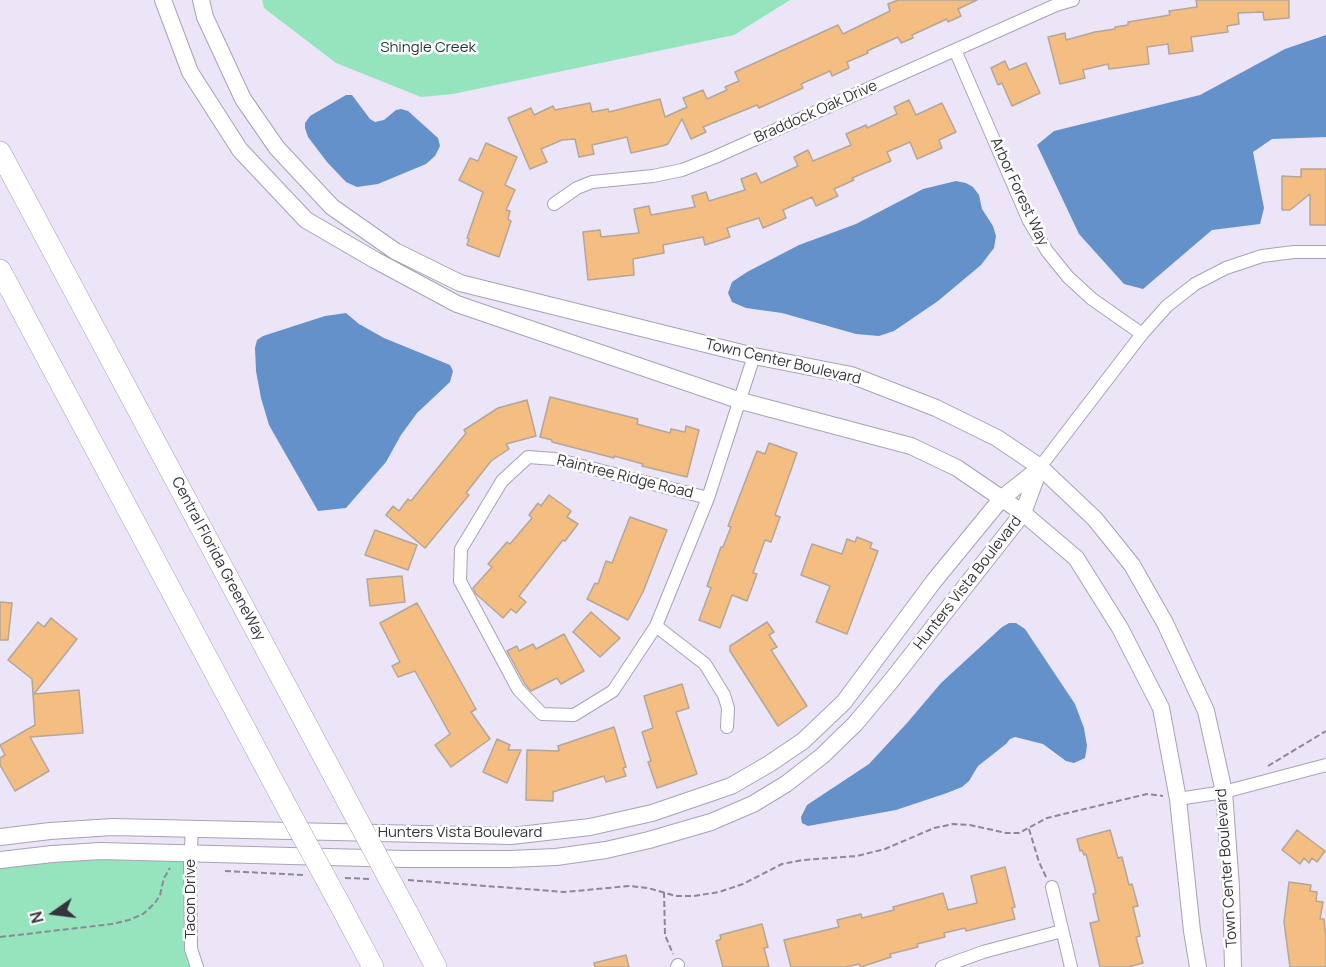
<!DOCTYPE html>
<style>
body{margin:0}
#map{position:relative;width:1326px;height:967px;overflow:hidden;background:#ece5f8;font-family:Manrope,sans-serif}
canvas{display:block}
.north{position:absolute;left:24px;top:883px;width:60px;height:60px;-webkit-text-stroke:4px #fff;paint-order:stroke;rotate:256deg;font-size:16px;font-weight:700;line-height:24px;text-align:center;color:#36343b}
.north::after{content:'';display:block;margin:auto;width:21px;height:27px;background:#36343b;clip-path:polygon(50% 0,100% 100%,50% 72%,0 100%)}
</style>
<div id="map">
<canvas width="1326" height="967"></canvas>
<div class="north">N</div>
</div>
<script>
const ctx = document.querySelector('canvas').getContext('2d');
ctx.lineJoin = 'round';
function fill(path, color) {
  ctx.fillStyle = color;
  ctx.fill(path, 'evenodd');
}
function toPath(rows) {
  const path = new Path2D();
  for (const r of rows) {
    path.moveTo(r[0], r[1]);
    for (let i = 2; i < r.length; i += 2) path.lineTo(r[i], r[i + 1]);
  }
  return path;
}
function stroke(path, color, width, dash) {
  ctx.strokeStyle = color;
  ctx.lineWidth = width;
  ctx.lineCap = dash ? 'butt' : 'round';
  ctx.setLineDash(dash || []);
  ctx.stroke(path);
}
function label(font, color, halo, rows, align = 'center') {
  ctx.font = font + ' Manrope,sans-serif';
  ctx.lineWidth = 5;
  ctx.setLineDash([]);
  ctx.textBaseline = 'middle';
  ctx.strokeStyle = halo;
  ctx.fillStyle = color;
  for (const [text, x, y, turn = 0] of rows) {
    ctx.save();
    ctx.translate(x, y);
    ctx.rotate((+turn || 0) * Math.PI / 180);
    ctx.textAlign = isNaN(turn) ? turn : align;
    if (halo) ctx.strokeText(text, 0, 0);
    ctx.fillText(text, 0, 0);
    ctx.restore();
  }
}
const green = toPath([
 [262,0,790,0,734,35,453,94,421,97,336,63,264,8],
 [191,852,197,967,0,967,0,860]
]);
const water = toPath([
 [1326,35,1326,137,1272,139,1253,152,1264,208,1260,224,1212,230,1143,289,1124,284,1079,234,1037,145,1054,131,1200,95,1285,49],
 [346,95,352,95,370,119,375,122,384,120,396,110,401,109,408,111,438,138,440,146,435,156,426,164,378,184,357,187,346,182,327,162,308,137,305,128,305,123,310,116],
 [956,181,966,183,973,187,979,195,982,209,993,226,996,236,994,248,981,265,938,301,894,331,879,336,856,334,782,313,746,308,732,302,728,293,732,282,747,272,799,245,856,224,923,189],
 [346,313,359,324,384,338,450,365,453,371,450,382,417,413,401,435,386,462,346,508,318,511,269,425,261,398,256,371,255,348,257,340,263,336,325,316],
 [1009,623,1016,623,1025,629,1075,704,1084,728,1087,746,1085,758,1074,763,1066,761,1043,744,1015,737,1010,739,1006,744,978,766,969,781,962,787,947,793,896,810,808,826,802,823,801,817,807,805,869,764,907,723,941,683,1002,627]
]);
const building = toPath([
 [898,0,977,0,958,9,961,16,948,22,947,19,912,35,913,38,901,43,898,37,867,51,868,53,847,62,849,68,832,76,830,71,801,84,803,88,759,108,757,105,703,127,706,132,691,139,682,119,668,144,662,146,631,153,627,137,592,145,594,154,579,157,575,139,562,140,541,149,547,162,530,169,508,118,531,108,534,115,553,106,555,110,590,103,592,112,608,109,609,112,660,99,665,117,687,107,683,98,703,90,707,99,727,90,725,87,739,81,735,72,838,25,843,34,890,11,888,4,898,0],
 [1196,0,1289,0,1289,18,1264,20,1263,12,1238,13,1239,24,1227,26,1228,32,1191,37,1193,51,1169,54,1168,44,1147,47,1149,64,1109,69,1108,64,1083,70,1085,78,1060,84,1048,37,1065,33,1066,40,1095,32,1115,29,1115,27,1128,25,1128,22,1170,15,1169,11,1197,7,1196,0],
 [1005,61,1009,70,1026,63,1040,93,1012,106,1002,83,998,85,991,68,1005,61],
 [909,100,916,115,942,103,956,132,939,140,942,148,917,159,910,142,887,152,891,161,852,178,854,180,834,189,838,196,816,206,812,197,783,210,786,218,763,228,759,218,727,228,730,237,705,245,703,237,663,245,664,253,633,259,634,275,588,280,583,232,600,230,601,237,639,233,634,209,649,206,651,215,695,207,692,196,706,192,709,201,745,190,741,179,756,173,761,183,798,166,794,157,808,150,813,161,851,145,846,134,866,125,867,128,897,114,894,107,909,100],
 [486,143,517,157,505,185,515,190,506,210,510,211,508,219,511,221,499,257,467,245,469,239,467,238,483,192,459,180,470,158,478,161,486,143],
 [1301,169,1326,169,1326,225,1310,225,1310,194,1290,210,1282,210,1282,176,1301,177,1301,169],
 [550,397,638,419,637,424,670,433,671,429,685,432,686,426,699,430,687,477,642,466,643,464,614,456,614,458,552,442,552,440,540,437,550,397],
 [527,400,536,436,506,444,509,449,491,461,466,493,469,495,425,548,386,515,393,506,399,511,408,499,411,501,466,433,464,430,498,408,527,400],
 [769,443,797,453,775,515,780,517,771,542,765,540,753,573,757,574,747,601,732,595,720,628,699,620,711,588,707,586,721,547,723,547,731,527,728,526,757,451,765,454,769,443],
 [549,495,571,511,567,517,578,524,565,541,563,540,519,596,526,602,516,613,511,609,503,618,476,594,473,588,492,567,488,564,507,542,510,544,532,518,529,515,538,503,541,506,549,495],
 [630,517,667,530,643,592,628,620,587,599,595,583,598,584,606,561,612,563,630,517],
 [375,530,417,545,408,570,365,555,375,530],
 [857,537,872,543,870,548,878,551,847,634,816,622,830,586,801,575,812,544,842,554,847,539,855,542,857,537],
 [402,576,405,602,370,606,367,579,402,576],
 [0,602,12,603,8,640,0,640,0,602],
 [417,603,476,709,471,712,490,739,451,767,435,745,450,734,415,671,398,677,392,666,400,662,380,623,417,603],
 [591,612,620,638,600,657,573,632,591,612],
 [51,618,77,639,34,694,79,690,83,733,30,737,49,771,15,791,0,765,0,758,5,755,0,745,35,725,32,679,8,660,38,622,44,627,51,618],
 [767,622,774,632,769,635,777,647,771,650,807,706,778,726,730,651,730,646,767,622],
 [564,634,584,671,561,684,557,678,531,691,525,684,507,651,517,646,519,651,533,644,536,649,564,634],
 [682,684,689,708,676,712,697,774,657,788,648,762,651,761,642,732,653,728,644,696,682,684],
 [614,727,626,767,623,768,626,776,606,782,604,776,553,792,553,801,526,800,527,750,559,751,558,746,614,727],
 [497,739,510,745,508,750,521,750,507,783,483,772,497,739],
 [1110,830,1118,858,1122,857,1129,885,1132,884,1138,906,1133,907,1140,936,1136,937,1143,963,1128,967,1100,967,1090,923,1099,921,1093,894,1096,893,1086,854,1084,855,1082,850,1080,851,1077,839,1110,830],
 [1297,830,1325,851,1317,862,1312,858,1309,863,1304,858,1300,864,1282,850,1297,830],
 [1005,867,1015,907,1012,908,1015,919,966,931,965,928,944,933,945,937,917,944,918,947,890,954,891,957,861,967,859,964,846,967,791,967,784,940,839,927,837,920,861,914,862,918,894,910,893,907,943,893,948,910,977,903,971,876,1005,867],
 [1289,882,1311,885,1310,891,1317,892,1316,901,1323,902,1320,919,1324,919,1326,937,1326,967,1290,967,1284,922,1289,882],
 [762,924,768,947,764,948,769,967,723,967,716,941,721,939,720,935,762,924],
 [626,955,629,967,595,967,594,963,626,955]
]);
const path = toPath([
 [1268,766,1326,731],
 [1029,829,1039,862,1046,877],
 [225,871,304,875],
 [345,878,370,879],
 [408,880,565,892,629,886,648,888,676,896,694,896,719,892,743,884,782,864,803,860,857,856,885,849,934,828,953,824,970,825,1006,833,1019,833,1047,818,1147,794,1163,796],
 [664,892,665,935,673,954],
 [0,937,112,924,129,920,143,914,155,903,160,895,164,878,170,868]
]);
const street = toPath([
 [955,50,1029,221,1047,251,1068,277,1092,299,1142,334],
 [554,204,577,188,592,182,653,176,682,170,715,157,1056,5,1073,0],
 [1040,467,1142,334,1167,306,1195,284,1226,268,1262,256,1294,252,1326,252],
 [708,498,555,459,528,457,502,481,461,549,460,581,518,689,542,714,574,715,613,691,656,626,708,498,754,356],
 [656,626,705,664,724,695,728,708,727,727],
 [1178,799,1224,792,1326,765],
 [192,829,190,864,191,949,197,967],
 [1052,887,1071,967],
 [677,967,678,965],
 [942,967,983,952,1062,931]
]);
const secondary = toPath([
 [163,0,190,72,240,150,306,220,375,260,457,304,741,401,911,446,957,468,1023,513,1076,558,1120,628,1161,708,1178,799,1192,931,1198,967],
 [201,0,205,17,243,99,277,148,332,207,395,251,460,283,754,356,851,375,936,408,997,438,1040,467,1095,519,1132,565,1165,623,1206,711,1224,792,1231,887,1233,967],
 [0,837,50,831,113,827,511,836,590,827,652,813,731,786,769,764,803,741,844,702,934,581,1002,498,1040,468],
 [0,860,52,854,101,851,404,859,510,859,556,857,606,850,649,840,711,822,753,804,786,784,822,756,855,724,891,681,1023,513,1040,467]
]);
const highway = toPath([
 [0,152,350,806],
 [0,270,290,813],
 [338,901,373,967],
 [407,912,436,967]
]);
const highwayBridge = toPath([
 [350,806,407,912],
 [290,813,338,901]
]);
const parkNames = [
 ["Shingle Creek",428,48]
];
const streetNames = [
 ["Braddock Oak Drive",816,112,-24],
 ["Arbor Forest Way",1019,192,65],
 ["Town Center Boulevard",783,362,13],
 ["Raintree Ridge Road",625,477,14],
 ["Central Florida GreeneWay",218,559,62],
 ["Hunters Vista Boulevard",968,583,-52],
 ["Hunters Vista Boulevard",460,833],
 ["Town Center Boulevard",1227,868,-94],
 ["Tacon Drive",191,899,-90]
];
fill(green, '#95e4be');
fill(water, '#6491ca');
fill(building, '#f4bd82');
stroke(building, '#b4a698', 1.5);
stroke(street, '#a8a2b3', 14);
stroke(secondary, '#a8a2b3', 18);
stroke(highway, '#a8a2b3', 22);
stroke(path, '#8c8895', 2, [6, 3]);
stroke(street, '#fff', 12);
stroke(secondary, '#fff', 16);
stroke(highway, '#fff', 21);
stroke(highwayBridge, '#a8a2b3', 22, []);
stroke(highwayBridge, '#fff', 21);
label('15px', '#163b2b', '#fff', parkNames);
label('15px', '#36343b', '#fff', streetNames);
</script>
